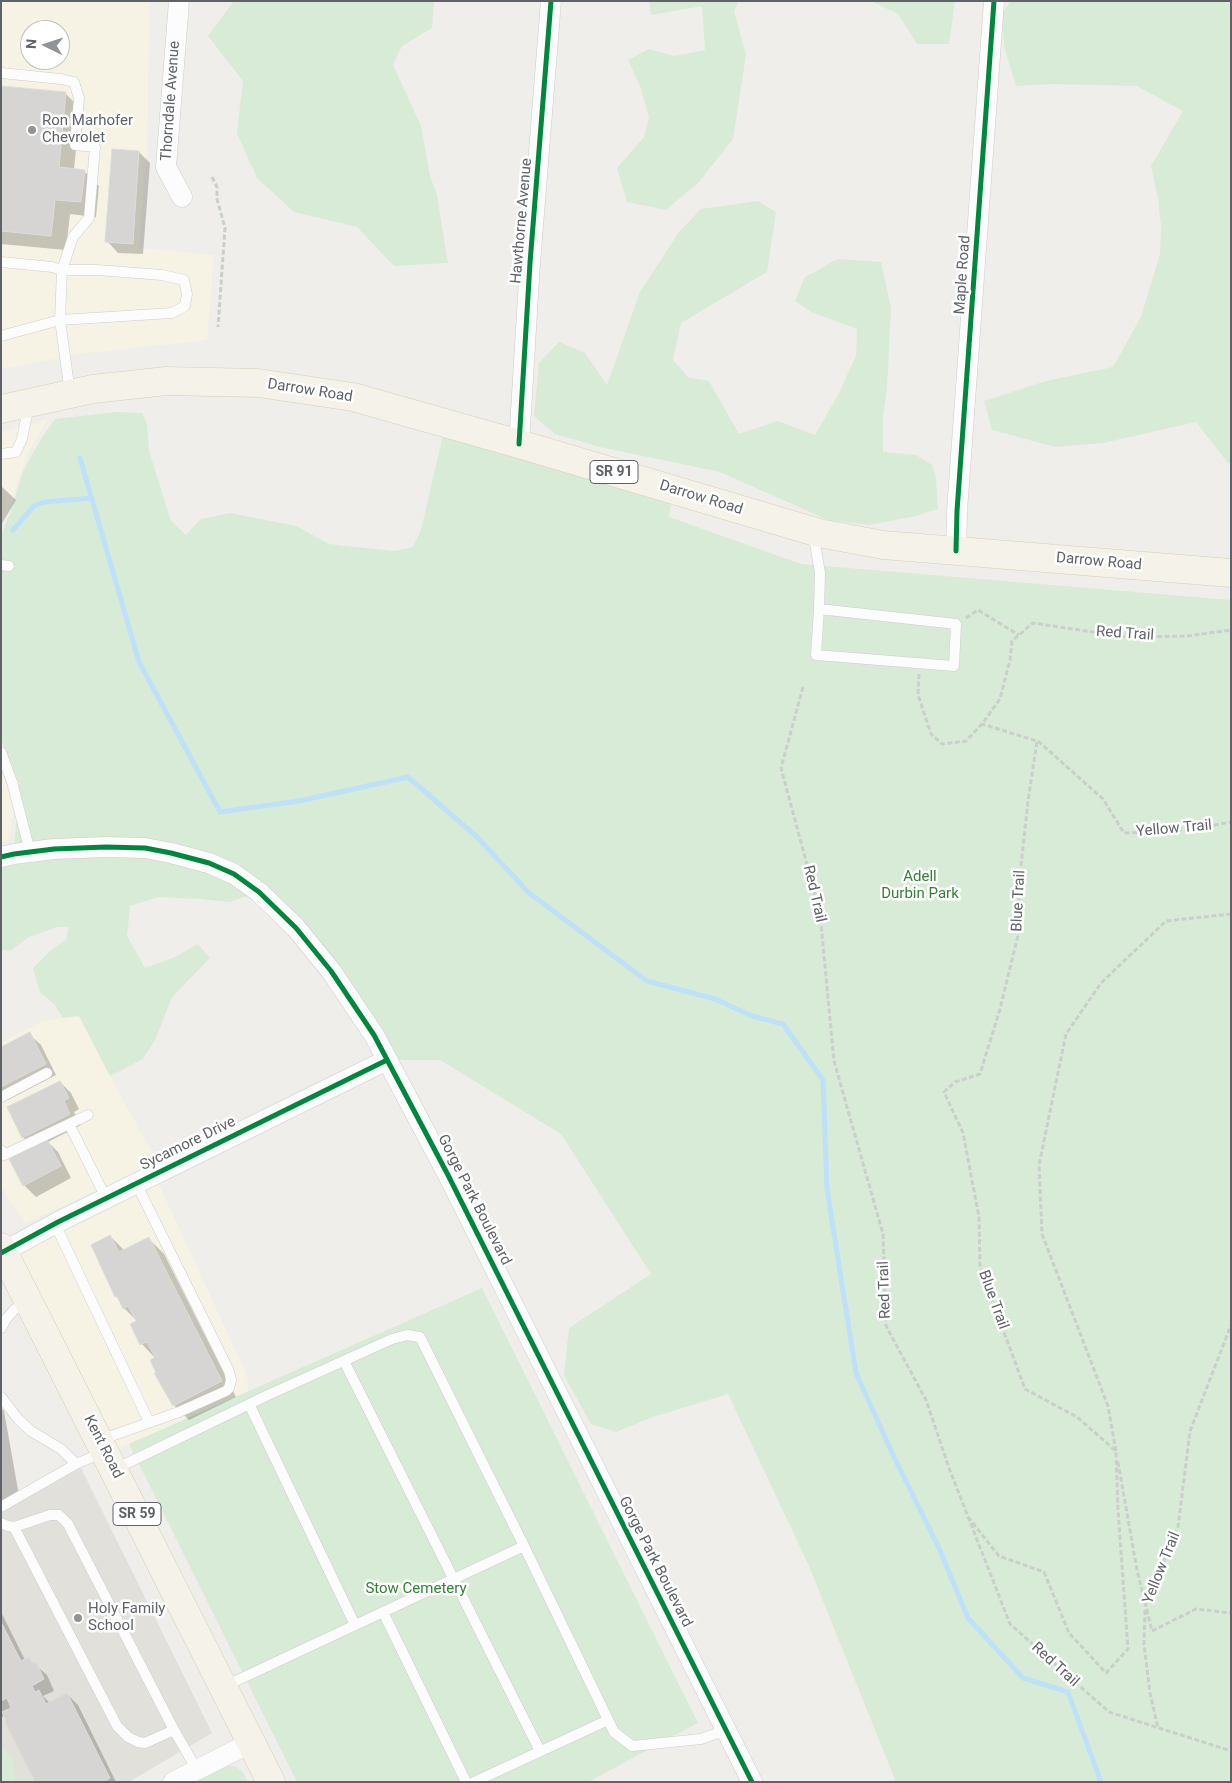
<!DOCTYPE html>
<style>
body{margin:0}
#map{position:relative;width:1232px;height:1783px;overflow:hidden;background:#efeeea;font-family:Roboto,sans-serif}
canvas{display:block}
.frame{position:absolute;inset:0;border:2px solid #5f6368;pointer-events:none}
.north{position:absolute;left:20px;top:20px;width:50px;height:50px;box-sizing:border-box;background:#fff;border:1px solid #bfc1c3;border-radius:50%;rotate:274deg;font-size:14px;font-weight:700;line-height:20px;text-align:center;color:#5f6368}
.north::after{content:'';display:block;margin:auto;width:18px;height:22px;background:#919496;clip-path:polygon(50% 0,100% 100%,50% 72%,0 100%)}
</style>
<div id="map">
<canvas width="1232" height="1783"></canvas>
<div class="frame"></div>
<div class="north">N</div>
</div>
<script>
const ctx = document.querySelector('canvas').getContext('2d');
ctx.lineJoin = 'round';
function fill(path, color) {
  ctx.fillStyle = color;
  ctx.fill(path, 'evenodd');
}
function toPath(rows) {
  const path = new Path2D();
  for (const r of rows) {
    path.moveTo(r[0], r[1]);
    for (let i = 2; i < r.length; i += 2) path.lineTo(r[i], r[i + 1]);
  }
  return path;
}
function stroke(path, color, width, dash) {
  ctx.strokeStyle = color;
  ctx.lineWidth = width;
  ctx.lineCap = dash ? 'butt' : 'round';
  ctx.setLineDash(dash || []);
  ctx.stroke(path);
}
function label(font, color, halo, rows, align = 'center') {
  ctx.font = font + ' Roboto,sans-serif';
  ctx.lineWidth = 5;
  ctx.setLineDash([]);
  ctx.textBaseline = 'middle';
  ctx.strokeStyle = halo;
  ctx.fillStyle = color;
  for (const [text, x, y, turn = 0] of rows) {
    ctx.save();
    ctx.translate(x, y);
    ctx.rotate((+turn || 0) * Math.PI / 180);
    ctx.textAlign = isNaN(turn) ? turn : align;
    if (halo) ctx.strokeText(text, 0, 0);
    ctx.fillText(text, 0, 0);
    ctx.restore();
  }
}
const commercial = toPath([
 [1,1,150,1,147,144,139,248,214,255,207,340,86,353,1,369],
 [30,30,60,30,60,60,30,60],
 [48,419,29,451,16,486,12,503,1,525,1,432],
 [1,770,14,807,9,840,1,843],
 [79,1015,119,1093,158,1163,25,1223,1,1186,1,1043,42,1021],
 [154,1174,244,1369,248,1381,248,1391,129,1444,105,1452,4,1251]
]);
const education = toPath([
 [80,1466,212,1733,129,1782,1,1782,1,1504]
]);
const green = toPath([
 [234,1,434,1,432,28,402,46,393,65,421,126,430,176,437,195,448,263,394,266,357,227,294,212,257,178,237,133,243,81,208,36],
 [649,1,739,1,734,11,746,55,733,139,699,182,666,210,627,202,617,168,644,137,649,117,640,86,628,60,649,49,674,56,705,50,702,6,651,15],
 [871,1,955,1,949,44,917,44,898,14],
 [1011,1,1231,1,1231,463,1228,463,1196,422,1103,443,1055,447,992,430,984,401,1046,381,1113,367,1141,317,1160,254,1161,226,1158,198,1151,166,1183,111,1137,86,1052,84,1016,86,1005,50,1001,14],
 [758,201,776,212,767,272,681,323,673,360,689,378,709,381,739,434,778,421,815,435,838,395,856,356,857,329,811,312,795,301,805,277,838,259,881,262,891,308,887,389,883,416,883,452,916,455,932,465,936,478,938,509,916,516,869,525,828,520,720,472,600,447,555,434,534,416,539,363,559,342,585,353,607,385,640,292,679,232,701,209],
 [117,412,142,413,147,424,149,451,171,521,186,535,201,519,230,513,296,526,329,544,394,551,413,547,421,530,443,435,673,490,669,517,801,564,1231,600,1231,1782,896,1782,809,1566,728,1394,650,1418,616,1432,591,1424,564,1375,569,1328,651,1274,561,1134,440,1060,387,1060,259,892,229,902,200,899,158,897,130,906,127,936,145,968,175,957,198,944,210,958,172,997,156,1038,143,1059,110,1076,79,1016,63,1018,55,1005,40,992,33,968,51,950,66,940,69,927,57,927,29,937,10,951,1,950,1,857,14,853,19,783,1,739,1,536,13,505,23,471,41,439,55,419],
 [482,1288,698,1723,588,1782,297,1782,129,1444],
 [1,1747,14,1760,15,1782,1,1782],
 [228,1766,235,1766,243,1772,248,1782,196,1782]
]);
const shadow = toPath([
 [1,87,65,93,80,108,74,170,84,171,99,186,96,217,70,214,66,250,1,244],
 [139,152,150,163,143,254,118,253,107,241],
 [1,486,16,500,1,525],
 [29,1034,41,1045,56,1075,8,1100,1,1092,1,1048],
 [60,1082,71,1093,79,1109,74,1112,81,1125,48,1142,58,1152,71,1178,36,1197,24,1185,11,1159,34,1148,23,1137],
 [110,1236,125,1251,149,1239,164,1254,236,1397,189,1420,174,1405,155,1358,142,1344,132,1325,138,1322,124,1308,116,1296],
 [1,1408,4,1411,20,1501,1,1511],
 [1,1612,25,1660,28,1659,47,1675,54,1691,43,1696,50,1703,67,1694,78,1705,116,1782,36,1782,5,1716,1,1717]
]);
const stream = toPath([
 [80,458,139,662,220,812,299,801,408,777,477,837,529,893,647,981,715,999,752,1016,783,1024,823,1080,827,1189,856,1373,894,1457,939,1548,968,1618,1023,1678,1068,1692,1101,1782],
 [13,530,34,506,45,502,92,498]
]);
const building = toPath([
 [1,86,66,92,59,167,85,170,81,202,55,200,51,236,1,231,1,86],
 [112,149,139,151,133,244,105,242,112,149],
 [30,1032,46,1064,1,1087,1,1047,30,1032],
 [60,1081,69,1098,64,1101,70,1114,22,1138,7,1107,60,1081],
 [47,1139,61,1166,23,1186,9,1159,47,1139],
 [110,1235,119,1252,149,1237,222,1381,173,1406,154,1373,156,1373,150,1360,155,1357,147,1342,140,1345,130,1324,136,1321,128,1306,123,1309,117,1296,115,1297,91,1245,110,1235],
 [1,1622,21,1661,29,1657,32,1664,36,1662,44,1679,32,1686,35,1692,39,1690,46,1704,67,1693,110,1778,104,1782,35,1782,5,1722,6,1721,2,1712,11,1708,7,1698,1,1701,1,1622]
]);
const path = toPath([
 [212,177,217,187,217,199,225,228,218,327],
 [966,618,978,610,1019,635],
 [919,674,918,695,931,734,942,744,966,741,982,724,1000,699,1010,660,1012,641,1033,623,1126,637,1188,636,1231,630],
 [803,687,781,768,820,913,834,1061,883,1234,886,1326,926,1400,949,1468,1010,1624,1109,1712,1231,1751],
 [1038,741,1103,799,1124,833,1188,830,1231,822],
 [1116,1451,1108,1406,1042,1234,1039,1165,1066,1034,1101,983,1166,921,1231,914],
 [1118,1462,1137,1570,1152,1631,1196,1609,1231,1613],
 [968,1517,999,1556,1044,1572,1069,1633,1106,1673,1128,1649,1118,1510,1116,1451,1077,1417,1025,1389,980,1267,979,1217,963,1133,944,1092,955,1082,980,1074,1000,1009,1019,931,1019,884,1028,801,1037,741,982,724],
 [1146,1604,1178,1527,1190,1431,1231,1325],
 [1145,1610,1144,1644,1150,1693,1158,1728]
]);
const lane = toPath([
 [1,73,61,79,74,82,79,98,75,145,95,147,89,218,73,237,62,270,97,270,162,275,184,280,187,294,185,306,172,313,60,320,1,336],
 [1,262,52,267,62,270,60,320,70,393],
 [1,454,16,452,22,439,29,405],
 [813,532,820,573,819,609,816,655,954,666,956,624,819,609],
 [1,565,9,566],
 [1,752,12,782,30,852],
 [1,1097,47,1073],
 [69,1124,106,1198],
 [1,1150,4,1155,88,1115],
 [55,1224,149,1422],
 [1,1328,6,1319,14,1310,28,1301],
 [344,1361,540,1751],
 [1,1397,19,1420,31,1431,61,1449,76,1464],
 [249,1404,355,1625],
 [100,1440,179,1412,226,1391,229,1388,231,1380,229,1371,136,1183],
 [115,1469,268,1395,392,1339,407,1335,420,1337,524,1546,614,1732,632,1746,701,1739,726,1730],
 [1,1507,76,1464,104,1452],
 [1,1523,8,1526,14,1527,50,1515,59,1515,68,1524,174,1730,197,1770],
 [14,1527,117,1726,128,1737,138,1742,145,1743,174,1730],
 [383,1612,466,1782],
 [225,1686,524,1546],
 [474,1782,608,1720]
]);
const street = toPath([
 [179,1,166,167,182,197],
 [519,444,530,263,551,1],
 [956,551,957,511,994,1],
 [1,857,14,854,54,849,106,847,145,848,171,853,209,863,234,874,259,892,296,928,331,971,374,1035,448,1175,752,1782],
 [1,1253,58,1222,387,1060],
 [173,1782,252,1742]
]);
const primary = toPath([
 [1,409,93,389,166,381,258,383,353,397,519,444,819,533,883,545,1231,573],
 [1,1247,271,1782]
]);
const cycleway = toPath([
 [519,444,530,263,551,1],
 [956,551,957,511,994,1],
 [1,857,14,854,54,849,106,847,145,848,171,853,209,863,234,874,259,892,296,928,331,971,374,1035,448,1175,752,1782],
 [1,1253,58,1222,387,1060]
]);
const markers = [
 [32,130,5,"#919496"],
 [78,1618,5,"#919496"]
];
const shields = [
 [614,472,48],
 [137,1514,48]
];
const shieldNames = [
 ["SR 91",614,472],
 ["SR 59",137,1514]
];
const streetNames = [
 ["Thorndale Avenue",171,101,-86],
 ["Hawthorne Avenue",522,221,-85],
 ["Maple Road",963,275,-86],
 ["Darrow Road",310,391,9],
 ["Darrow Road",701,498,17],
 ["Darrow Road",1099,562,5],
 ["Red Trail",1125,634,4],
 ["Yellow Trail",1174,829,-5],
 ["Red Trail",814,894,77],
 ["Blue Trail",1019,901,-87],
 ["Sycamore Drive",188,1144,-26],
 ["Gorge Park Boulevard",474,1200,63],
 ["Red Trail",885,1290,-92],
 ["Blue Trail",993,1300,70],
 ["Kent Road",103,1447,63],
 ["Gorge Park Boulevard",655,1562,63],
 ["Yellow Trail",1162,1568,-68],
 ["Red Trail",1055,1665,42]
];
const poiNames = [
 ["Ron Marhofer",42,121],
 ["Chevrolet",42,138],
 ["Holy Family",88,1609],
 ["School",88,1626]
];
const parkNames = [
 ["Adell",920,877],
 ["Durbin Park",920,894],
 ["Stow Cemetery",416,1589]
];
fill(commercial, '#f7f3e4');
fill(education, '#e2e0da');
fill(green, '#d8ebd6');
fill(shadow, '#0003');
stroke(stream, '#bfe0f9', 5);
fill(building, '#d6d5d3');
stroke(building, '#deddd9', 1);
stroke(lane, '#cbcccc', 11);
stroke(street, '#cbcccc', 21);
stroke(primary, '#d7ceb8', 29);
stroke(path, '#cacfcc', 3, [5, 2.5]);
stroke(lane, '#fdfcfc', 10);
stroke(street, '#fdfcfc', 20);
stroke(primary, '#f4f2e9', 28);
stroke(cycleway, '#00873e', 5);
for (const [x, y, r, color] of markers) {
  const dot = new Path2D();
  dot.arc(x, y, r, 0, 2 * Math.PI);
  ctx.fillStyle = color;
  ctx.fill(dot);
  stroke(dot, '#fff', 2);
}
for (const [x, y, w] of shields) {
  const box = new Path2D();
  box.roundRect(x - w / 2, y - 11.5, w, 23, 4);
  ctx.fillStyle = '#fff';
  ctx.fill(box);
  stroke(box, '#5f6368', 1);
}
label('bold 14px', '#5f6368', null, shieldNames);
label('15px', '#5f6368', '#fff', streetNames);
label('15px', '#5f6368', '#fff', poiNames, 'left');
label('15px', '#348238', '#fff', parkNames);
</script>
